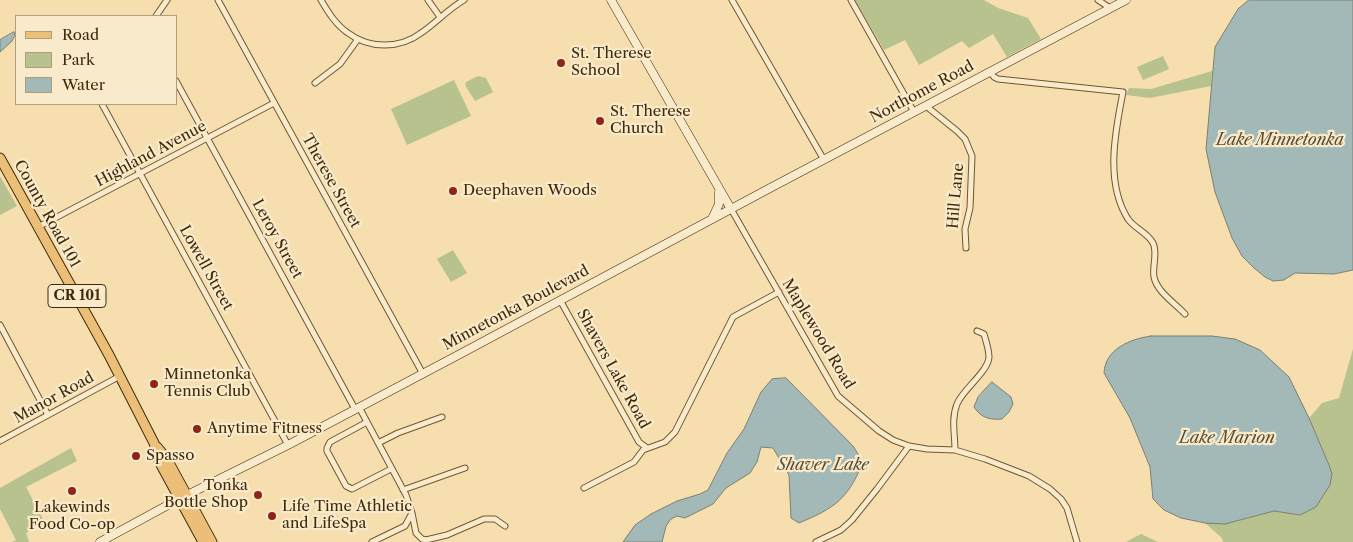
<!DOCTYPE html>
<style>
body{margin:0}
#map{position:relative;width:1353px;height:542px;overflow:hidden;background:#f6deaf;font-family:"Libre Caslon Text",serif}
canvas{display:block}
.legend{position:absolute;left:15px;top:15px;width:162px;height:90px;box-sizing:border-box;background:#f9eacb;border:1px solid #af9e7d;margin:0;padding:6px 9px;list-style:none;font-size:15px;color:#402b09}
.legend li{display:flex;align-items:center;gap:10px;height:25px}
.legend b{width:25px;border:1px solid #af9e7d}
</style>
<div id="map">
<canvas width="1353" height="542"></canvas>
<ul class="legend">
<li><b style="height:6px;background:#ebbf78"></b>Road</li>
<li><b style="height:14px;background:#b7c28f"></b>Park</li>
<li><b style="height:14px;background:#a3b9b7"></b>Water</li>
</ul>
</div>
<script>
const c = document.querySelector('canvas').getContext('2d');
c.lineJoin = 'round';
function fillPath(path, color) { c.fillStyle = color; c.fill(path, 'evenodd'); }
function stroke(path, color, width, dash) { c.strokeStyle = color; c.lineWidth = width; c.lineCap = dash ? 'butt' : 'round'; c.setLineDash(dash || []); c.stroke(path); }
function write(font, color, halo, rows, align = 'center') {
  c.font = font + ' "Libre Caslon Text",serif'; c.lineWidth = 4.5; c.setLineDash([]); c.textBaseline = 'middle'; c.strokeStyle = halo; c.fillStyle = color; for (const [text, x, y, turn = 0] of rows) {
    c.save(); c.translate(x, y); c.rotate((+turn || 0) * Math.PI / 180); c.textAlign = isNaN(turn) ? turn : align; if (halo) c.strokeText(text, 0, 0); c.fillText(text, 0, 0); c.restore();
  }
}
const green = new Path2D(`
 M855 0H984L998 8 1028 18 1041 39 1007 57 993 34 969 48 962 41 919 65 905 40 884 50Z
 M1163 56 1169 69 1143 80 1137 67Z
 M1212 71 1211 86 1150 98 1126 95 1129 88 1151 89Z
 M478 76 486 78 493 92 475 101 465 85 466 82Z
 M454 80 471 116 407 145 391 109Z
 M0 176 17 206 0 215Z
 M453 250 467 273 451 282 437 259Z
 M1353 349V542H1223L1222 538 1205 523 1234 522 1274 511 1300 515 1316 507 1332 474 1329 465 1309 418 1322 403 1339 398Z
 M71 448 77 461 26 487 45 523 26 533 29 542H12L16 540 0 509V488Z
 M1141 534 1158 542H1126Z`);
const water = new Path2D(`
 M1249 0H1353V270L1334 274 1295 273 1284 280 1273 281 1265 277 1254 268 1242 256 1232 238 1215 192 1206 149 1215 47 1238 9Z
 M14 32 15 35 12 41 0 52V40Z
 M1151 336H1212L1235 339 1260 350 1289 377 1309 418 1329 465 1332 474 1330 485 1316 507 1300 515 1274 511 1225 524 1205 523 1181 518 1164 510 1153 499 1150 467 1130 418 1104 373C1105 349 1130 339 1151 336Z
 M786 378 853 446 863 462C848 499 835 508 799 523L791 518 789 475 773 448 761 447 757 462 750 473 726 488 713 504 685 518 677 516 671 519 666 526 662 542H623L635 525 651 514 677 501 700 494 708 490 727 453 744 429 761 392 772 379Z
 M992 382 1011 397 1013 404 1009 412 1002 419C990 420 981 418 974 407L978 397Z`);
const street = new Path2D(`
 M218 0 423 374
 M321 0C328 12 336 25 348 33 369 49 400 49 421 33 436 23 448 9 464 0
 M428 0 440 17
 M732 0 824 160
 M851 0 914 112
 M1098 0 1110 8
 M156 16 167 0
 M990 72 994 77 998 79 1123 92C1115 132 1105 183 1128 219 1135 229 1147 232 1153 243 1158 253 1152 266 1154 277 1157 292 1175 303 1185 314
 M176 81 355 409
 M315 83 340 64 358 39
 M102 104 288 445
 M926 106 957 131 965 139 972 156 970 208 965 229 966 248
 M731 209 838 396 879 431 893 440 909 446 927 449 955 450 985 459 1029 476 1050 489 1061 499 1067 508 1077 542
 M38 227 274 103
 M560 300 639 442 647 448
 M0 325 48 415
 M359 407 406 495 412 513 416 533 422 539 426 540 447 535 484 519H495L505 526
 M367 422 330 442 327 448V451L346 486 352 489 391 469
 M0 441 120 376
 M378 443 398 433 442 417
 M955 450C955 435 951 419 957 404 963 389 988 372 989 357 989 350 986 341 984 334L977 331
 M584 488 634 462 643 450 665 442 675 432 733 317 779 292
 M403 490 465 468
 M372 542 405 526 411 515
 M816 542 841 530 852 520 877 489 909 446`);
const secondary = new Path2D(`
 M611 0 731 209
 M712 219 719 204V192
 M100 542 179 499 288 445 462 353 772 187 1126 0`);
const primary = new Path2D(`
 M0 158 109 355 154 443 159 461 203 542
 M157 447 167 459 212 542`);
const markers = [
 [561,63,5,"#8f2418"],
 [600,121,5,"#8f2418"],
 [453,191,5,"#8f2418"],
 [154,384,5,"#8f2418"],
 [197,429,5,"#8f2418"],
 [136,456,5,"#8f2418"],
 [72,491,5,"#8f2418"],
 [258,495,5,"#8f2418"],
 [272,516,5,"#8f2418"]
];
const shields = [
 [77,296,58]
];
const shieldNames = [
 ["CR 101",77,296]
];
const poiNames = [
 ["St. Therese",571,54],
 ["School",571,71],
 ["St. Therese",610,112],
 ["Church",610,129],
 ["Deephaven Woods",463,191],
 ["Minnetonka",164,375],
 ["Tennis Club",164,392],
 ["Anytime Fitness",207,429],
 ["Spasso",146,456],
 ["Tonka",248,486,"right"],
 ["Bottle Shop",248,503,"right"],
 ["Life Time Athletic",282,507],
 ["and LifeSpa",282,524],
 ["Lakewinds",72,508,"center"],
 ["Food Co-op",72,525,"center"]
];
const streetNames = [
 ["Northome Road",922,92,-28],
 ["Highland Avenue",151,154,-28],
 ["Therese Street",331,181,61],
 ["Hill Lane",956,196,-85],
 ["County Road 101",47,214,61],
 ["Leroy Street",277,239,61],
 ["Lowell Street",206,268,61],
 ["Minnetonka Boulevard",516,308,-28],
 ["Maplewood Road",818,334,59],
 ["Shavers Lake Road",613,369,61],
 ["Manor Road",54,398,-29]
];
const waterNames = [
 ["Lake Minnetonka",1280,140],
 ["Lake Marion",1227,438],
 ["Shaver Lake",823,465]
];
fillPath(green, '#b7c28f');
fillPath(water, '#a3b9b7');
stroke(water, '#7b8071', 1);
stroke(street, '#6e5832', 7);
stroke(secondary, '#402b09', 9);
stroke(primary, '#402b09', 11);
stroke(street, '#f9eacb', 5);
stroke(secondary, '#f9eacb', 8);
stroke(primary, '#ebbf78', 9);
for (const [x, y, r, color] of markers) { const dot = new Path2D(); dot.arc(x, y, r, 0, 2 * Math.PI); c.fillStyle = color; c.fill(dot); stroke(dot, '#f9eacb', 2); }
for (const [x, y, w] of shields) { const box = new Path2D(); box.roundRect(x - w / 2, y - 11.5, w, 23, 4); c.fillStyle = '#f9eacb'; c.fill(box); stroke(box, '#402b09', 1); }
write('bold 14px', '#402b09', null, shieldNames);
write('15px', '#402b09', '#f9eacb', poiNames, 'left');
write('15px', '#402b09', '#f9eacb', streetNames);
write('italic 16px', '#594e34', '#f9eacb', waterNames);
</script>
